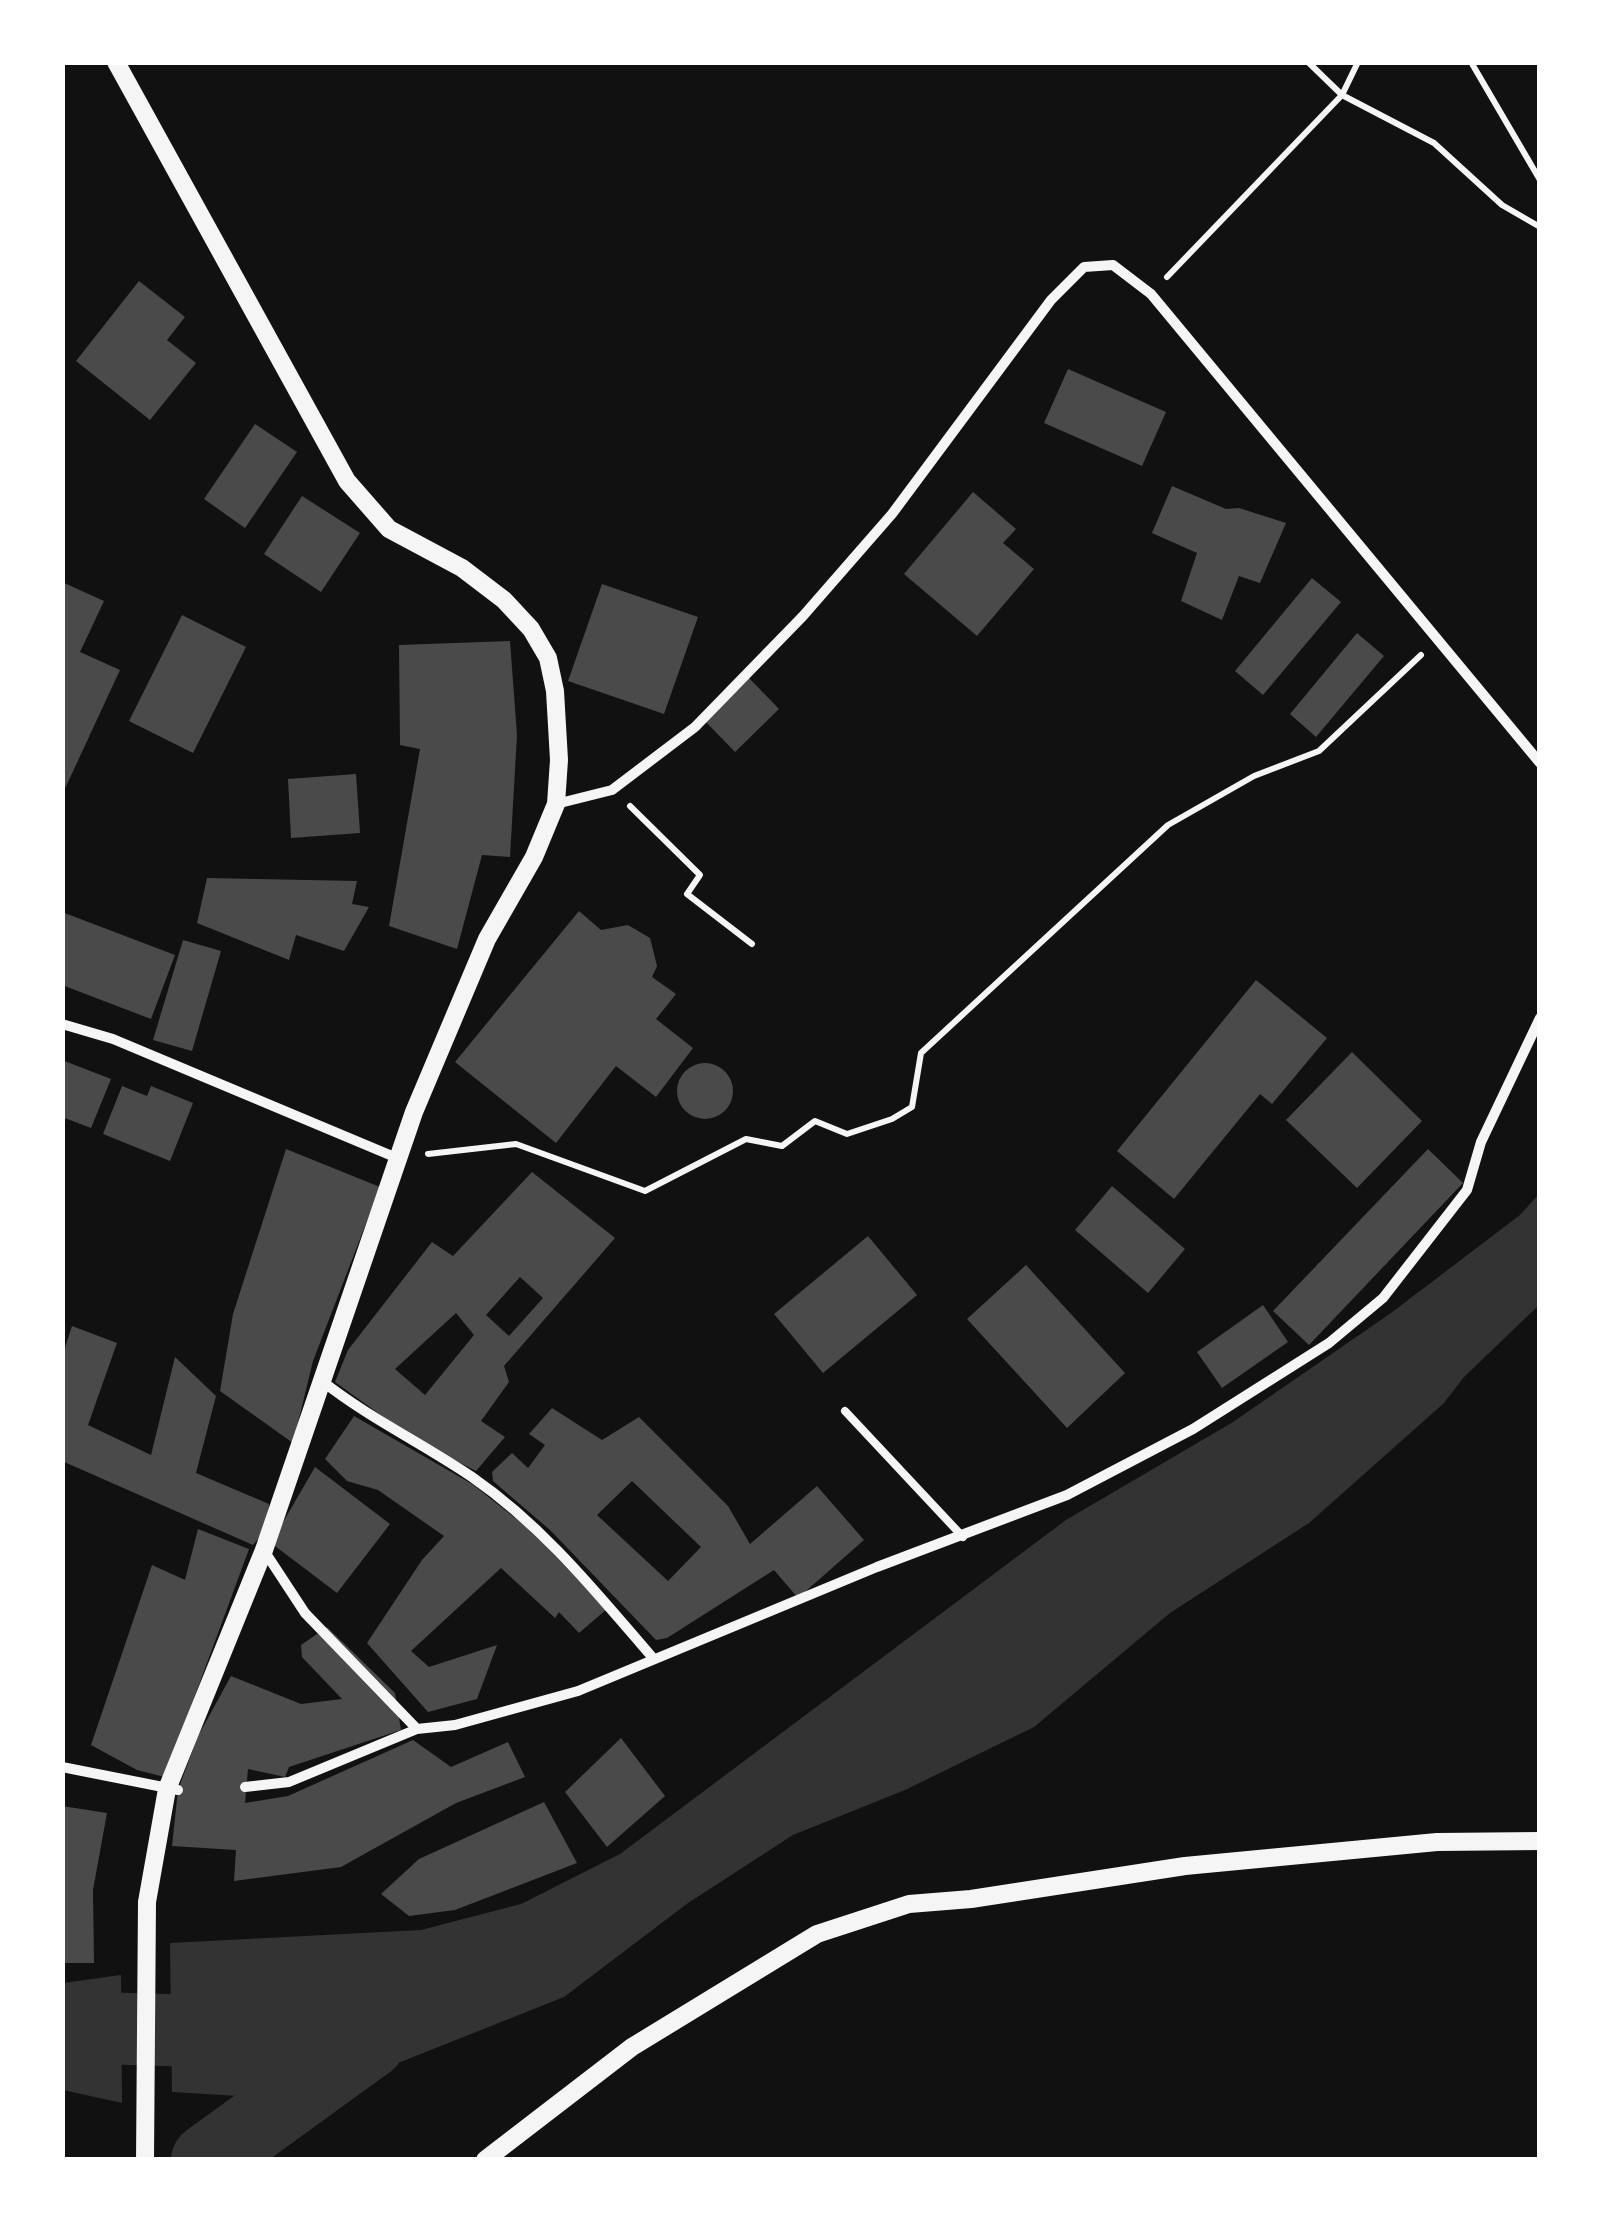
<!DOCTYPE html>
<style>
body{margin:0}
#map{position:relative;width:1602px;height:2222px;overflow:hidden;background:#111;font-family:"Crimson Pro",serif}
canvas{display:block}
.frame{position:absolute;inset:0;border:65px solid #fff;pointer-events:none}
</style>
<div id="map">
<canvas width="1602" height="2222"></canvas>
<div class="frame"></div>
</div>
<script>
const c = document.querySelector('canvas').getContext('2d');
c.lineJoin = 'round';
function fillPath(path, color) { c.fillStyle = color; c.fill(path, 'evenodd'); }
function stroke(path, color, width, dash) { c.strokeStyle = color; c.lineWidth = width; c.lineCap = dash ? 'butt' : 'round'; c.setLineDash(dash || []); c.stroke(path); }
const water = new Path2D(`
 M1539 1194V1305L1463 1378 1444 1403 1309 1523 1170 1613 1034 1727 905 1790 793 1835 688 1903 564 1997 305 2100 172 2092 170 1943 421 1930 521 1904 620 1854 1066 1520 1233 1422 1391 1313 1520 1215Z
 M121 1975 122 2103 63 2090V1983Z`);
const river = new Path2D(`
 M62 2027 269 2033
 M207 2160 370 2042`);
const building = new Path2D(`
 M139 281 185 317 167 340 196 363 150 420 76 361Z
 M1068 369 1166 412 1142 466 1044 423Z
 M255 424 297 452 245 528 204 499Z
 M1172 486 1226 509 1239 508 1286 523 1260 583 1239 576 1222 620 1181 601 1197 553 1152 533Z
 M973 492 1016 529 1003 543 1034 569 977 636 904 574Z
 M302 496 360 533 321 592 264 554Z
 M1312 578 1341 602 1263 695 1235 671Z
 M62 582 104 601 80 652 120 670 62 795Z
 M602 584 698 617 664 714 568 681Z
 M182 615 246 647 193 753 129 721Z
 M1357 633 1384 656 1316 737 1290 714Z
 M510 641 517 735 510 857 482 855 457 949 389 926 420 749 400 745 399 645Z
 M749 678 779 709 735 752 705 721Z
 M356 774 360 833 291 838 288 779Z
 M207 878 357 881 352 904 369 907 344 951 296 935 289 960 197 923Z
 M579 911 601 930 628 925 650 938 657 966 652 977 676 994 656 1019 693 1048 656 1097 616 1066 556 1143 455 1062Z
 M62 912 175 955 151 1019 62 985Z
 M183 940 221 951 192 1051 153 1040Z
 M1256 980 1327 1038 1272 1104 1260 1094 1174 1199 1117 1151Z
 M1352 1052 1422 1121 1357 1188 1286 1120Z
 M62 1060 111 1079 91 1128 62 1117Z
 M677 1091a28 28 0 1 1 56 0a28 28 0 1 1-56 0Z
 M122 1086 147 1096 151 1086 193 1103 170 1161 103 1134Z
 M286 1149 380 1187 313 1361 293 1443 220 1391 233 1314Z
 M1428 1149 1463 1183 1309 1345 1273 1311Z
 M532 1172 615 1238 504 1366 509 1382 481 1421 505 1437 476 1471 414 1439 335 1382 348 1350 432 1242 453 1256ZM520 1277 543 1298 509 1336 486 1315ZM456 1313 474 1335 425 1395 395 1369Z
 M1112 1186 1185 1249 1148 1293 1075 1230Z
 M868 1236 917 1295 823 1373 774 1314Z
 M1026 1265 1125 1373 1067 1428 967 1319Z
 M1263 1305 1288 1342 1222 1388 1197 1352Z
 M72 1326 117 1343 88 1425 151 1455 175 1357 216 1396 196 1473 269 1504 267 1528 253 1545 62 1461V1357Z
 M552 1408 602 1440 639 1417 728 1506 750 1544 817 1486 864 1540 798 1598 774 1570 667 1638 656 1640 550 1530 493 1481 492 1472 512 1453 528 1468 545 1445 529 1434ZM632 1481 701 1547 668 1581 597 1515Z
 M354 1416 472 1484 552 1547 607 1609 579 1633 559 1612 555 1618 501 1568 411 1651 429 1667 497 1645 477 1699 428 1712 367 1643 422 1560 444 1536 378 1490 347 1481 325 1459Z
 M315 1467 390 1524 337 1593 271 1543Z
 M198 1529 249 1549 165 1777 137 1770 91 1745 152 1565 185 1580Z
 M327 1627 395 1693 401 1730 289 1767 285 1777 248 1769 245 1803 288 1796 413 1740 451 1767 508 1742 525 1777 456 1803 341 1867 234 1881 236 1850 172 1846 178 1790 198 1736 231 1676 301 1704 342 1699 302 1657 301 1645Z
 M621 1738 665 1796 607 1847 565 1792Z
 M544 1802 577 1863 455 1910 409 1916 381 1894 419 1859Z
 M62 1806 107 1813 93 1890 94 1963H62Z`);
const path = new Path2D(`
 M1308 62 1342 95 1434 143 1502 205 1540 227
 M1471 62 1540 180
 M1167 277 1342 95 1358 62
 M630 806 700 875 687 894 752 944
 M428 1154 516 1144 645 1191 746 1139 782 1146 815 1121 847 1134 892 1119 912 1107 921 1053 1168 825 1254 776 1319 751 1421 655`);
const service = new Path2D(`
 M845 1411 963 1537`);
const minor = new Path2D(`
 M556 804 612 790 695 727 803 616 892 514 1051 300 1084 267 1113 265 1151 294 1540 763
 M62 1024 113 1039 397 1158
 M322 1381C369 1418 422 1443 472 1477 544 1527 596 1592 652 1657
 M265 1552 305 1613 417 1729
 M62 1767 178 1790
 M245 1787 289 1782 417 1729 455 1725 578 1691 877 1567 1067 1495 1193 1429 1329 1343 1383 1298 1467 1190 1481 1142 1540 1018`);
const tertiary = new Path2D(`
 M116 62 347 481 389 529 462 568 504 600 531 629 548 658 555 691 559 760 556 804 534 857 487 939 414 1112 264 1550 167 1789 147 1902 145 2160
 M485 2160 632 2047 817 1934 909 1904 971 1899 1185 1866 1437 1842 1540 1841`);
fillPath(water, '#333');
stroke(river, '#333', 72);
fillPath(building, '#4a4a4a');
stroke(path, '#f5f5f5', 6);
stroke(service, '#f5f5f5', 8);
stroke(minor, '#f5f5f5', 10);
stroke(tertiary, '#f5f5f5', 18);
</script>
